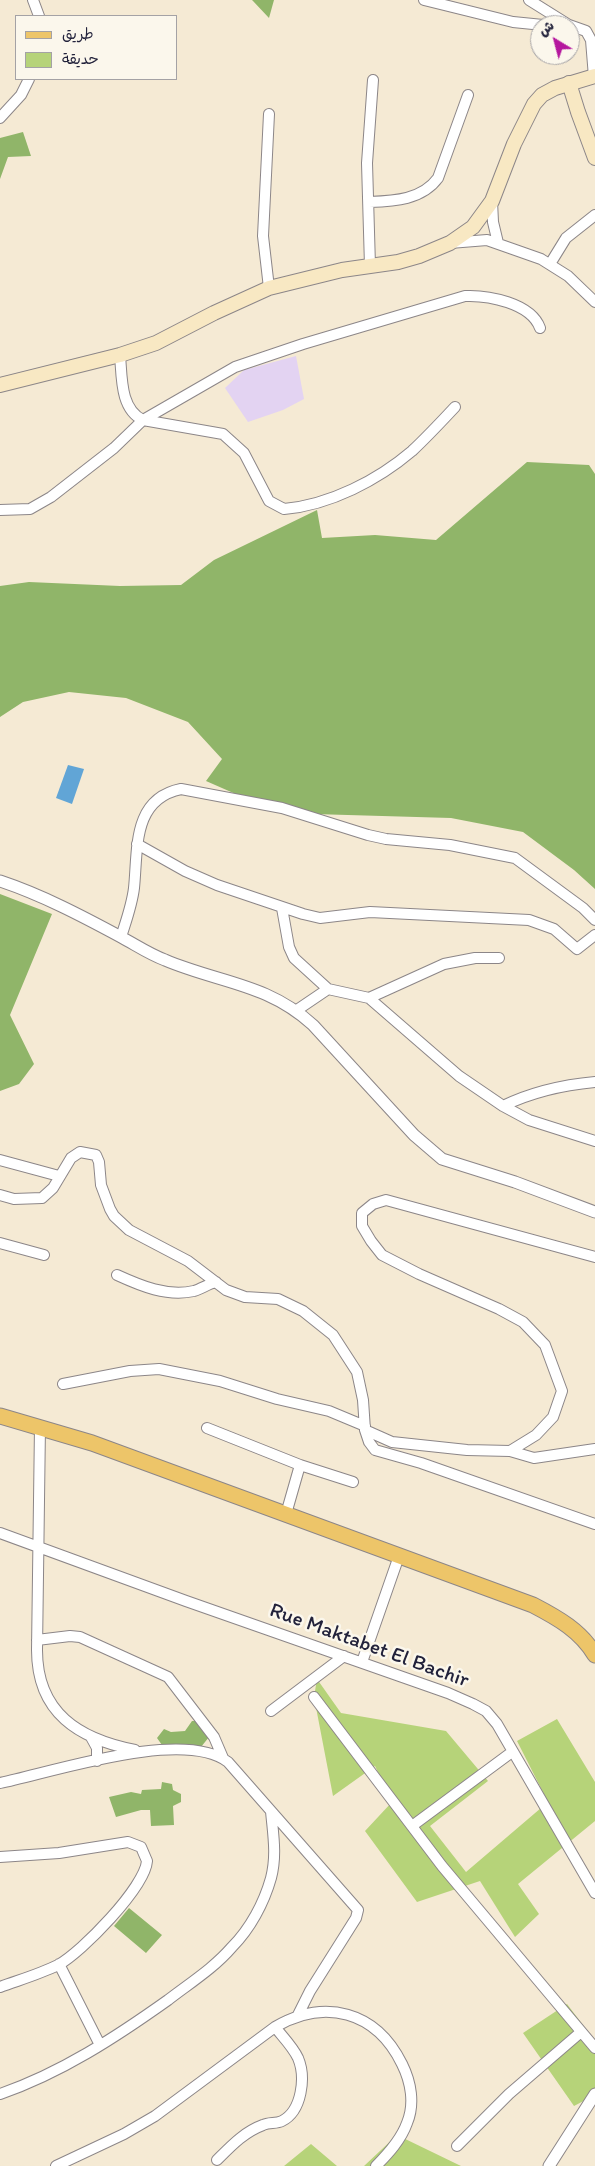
<!DOCTYPE html>
<meta charset="utf-8">
<style>
body{margin:0}
#map{position:relative;width:595px;height:2166px;overflow:hidden;background:#f5ead4;font-family:Itim,"Playpen Sans Arabic",sans-serif}
canvas{display:block}
.legend{position:absolute;left:15px;top:15px;width:162px;height:65px;box-sizing:border-box;background:#fbf7ec;border:1px solid #a4a2a5;margin:0;padding:6px 9px;list-style:none;font-size:15px;color:#22223b}
.legend li{display:flex;align-items:center;gap:10px;height:25px}
.legend b{width:25px;border:1px solid #a4a2a5}
.north{position:absolute;left:530px;top:15px;width:50px;height:50px;box-sizing:border-box;background:#fbf7ec;border:1px solid #a4a2a5;border-radius:50%;rotate:323deg;font-size:14px;font-weight:700;line-height:20px;text-align:center;color:#22223b}
.north::after{content:'';display:block;margin:auto;width:18px;height:22px;background:#b5179e;clip-path:polygon(50% 0,100% 100%,50% 72%,0 100%)}
</style>
<div id="map">
<canvas width="595" height="2166"></canvas>
<ul class="legend">
<li><b style="height:6px;background:#edc569"></b>طريق</li>
<li><b style="height:14px;background:#b6d379"></b>حديقة</li>
</ul>
<div class="north">ش</div>
</div>
<script>
const c = document.querySelector('canvas').getContext('2d');
c.lineJoin = 'round';
function fillPath(path, color) { c.fillStyle = color; c.fill(path, 'evenodd'); }
function stroke(path, color, width, dash) { c.strokeStyle = color; c.lineWidth = width; c.lineCap = dash ? 'butt' : 'round'; c.setLineDash(dash || []); c.stroke(path); }
function write(font, color, halo, rows, align = 'center') {
  c.font = font + ' Itim,sans-serif'; c.lineWidth = 5; c.setLineDash([]); c.textBaseline = 'middle'; c.strokeStyle = halo; c.fillStyle = color; for (const [text, x, y, turn = 0] of rows) {
    c.save(); c.translate(x, y); c.rotate((+turn || 0) * Math.PI / 180); c.textAlign = isNaN(turn) ? turn : align; if (halo) c.strokeText(text, 0, 0); c.fillText(text, 0, 0); c.restore();
  }
}
const built = new Path2D(`
 M296 356 304 399 283 410 248 422 225 388 244 370Z`);
const green = new Path2D(`
 M317 1679 341 1713 446 1731 488 1781 430 1826 466 1872 548 1802 517 1741 557 1719 595 1782V1821L518 1884 539 1914 515 1937 480 1881 417 1902 365 1831 392 1802 375 1766 333 1796 314 1697Z
 M567 2004 595 2041V2095L574 2106 523 2033Z
 M397 2135 461 2166H364Z
 M311 2144 337 2166H284Z`);
const forest = new Path2D(`
 M252 0H274L269 18 253 1Z
 M23 132 31 156 8 157 0 179V138Z
 M527 462 589 465 595 474V889L574 870 523 832 451 818 279 813 206 781 222 759 188 722 126 698 69 692 23 702 0 717V586L29 582 120 586 181 585 214 560 317 510 322 538 375 535 436 540Z
 M0 894 52 914 10 1015 34 1064 19 1084 0 1091Z
 M192 1721H197L209 1737 201 1747 162 1745 157 1738 164 1729 171 1732 185 1731Z
 M162 1782 172 1784 173 1790 181 1794V1802L173 1806 174 1825 151 1826 150 1810H141L116 1817 109 1797 131 1792 141 1794 142 1790 161 1789Z
 M129 1908 162 1935 146 1953 114 1926Z`);
const water = new Path2D(`
 M68 765 84 769 72 804 56 798Z`);
const minor = new Path2D(`
 M33 0 39 16
 M424 0 513 22 543 25
 M529 0 569 25 586 31 591 40 594 77
 M269 114 263 236 269 288
 M0 118 21 95 29 79
 M492 201 493 222 498 243
 M369 202C394 201 422 200 438 178L468 95
 M450 243 487 240 541 259 568 276 595 302
 M550 264 566 238 595 215
 M370 266 367 163 373 80
 M120 355C122 377 120 409 143 420L223 434 244 453 269 501 284 509C330 505 378 480 412 451 427 437 441 422 455 407
 M0 510 30 509 51 497 114 448 143 420 235 367 303 344 465 296C488 295 531 303 540 328
 M137 844 185 871 217 885 303 914 320 918 370 912 529 920 554 929 577 949 595 935
 M282 908 289 947 294 958 328 989
 M121 937C126 921 132 905 134 888 138 849 132 799 181 789L282 808 368 835 386 839 450 845 515 858 583 908 595 920
 M369 998 444 964 475 958H499
 M297 1010 328 989 369 998 459 1076 503 1106 529 1120 595 1141
 M503 1106C532 1092 562 1085 595 1082
 M0 1160 59 1176
 M0 1195 14 1199 42 1198 53 1188 71 1158 80 1152 96 1155 99 1162 101 1185 110 1209 114 1216 129 1230 188 1261 226 1290 245 1297 278 1299 303 1311 333 1335 357 1372 363 1400 365 1430 369 1442 375 1450 421 1463 595 1524
 M0 1243 44 1255
 M117 1275C141 1286 167 1297 194 1291 201 1289 208 1284 216 1282
 M63 1384 130 1371 159 1369 220 1381 277 1399 329 1411 365 1426
 M40 1426 37 1650C37 1713 79 1739 135 1750
 M207 1428 300 1465
 M365 1430 392 1442 467 1450 510 1451 534 1458 595 1449
 M510 1451 536 1435 553 1417 562 1391 545 1345 523 1322 499 1309 419 1274 382 1255 371 1241 362 1226V1213L373 1204 386 1200 595 1257
 M286 1514 300 1465 353 1482
 M0 1533 186 1601 448 1693 473 1704 486 1711 497 1724 595 1893
 M37 1640 70 1636 80 1637 168 1677 214 1737 223 1758
 M362 1662 399 1556
 M314 1697 442 1866 595 2048
 M271 1711 344 1656
 M91 1737 97 1748V1761
 M0 1783C53 1772 183 1728 228 1762L358 1910 356 1918 310 1991 298 2015
 M412 1826 512 1752
 M0 1857 59 1853 128 1842 141 1847 147 1861C145 1887 82 1952 58 1965 40 1974 19 1980 0 1987
 M59 1964 100 2045
 M0 2094C61 2073 116 2037 168 2000 190 1983 214 1968 232 1947 250 1929 264 1903 271 1878 277 1855 273 1834 271 1811
 M457 2146 509 2094 581 2032
 M217 2160C231 2146 244 2132 263 2125 269 2122 276 2124 282 2121 302 2111 306 2077 298 2058 293 2047 282 2036 275 2027
 M56 2166 124 2134 155 2116 275 2027C325 1998 376 2011 402 2064 411 2082 415 2104 407 2123 401 2140 388 2154 376 2166`);
const tertiary = new Path2D(`
 M0 881C42 895 82 916 121 937 136 945 149 954 165 960 219 983 267 983 313 1025L414 1135 442 1159 515 1182 595 1212
 M549 2166 595 2094`);
const secondary = new Path2D(`
 M569 83 578 112 595 158
 M0 385 120 355 156 343 214 313 269 288 342 270 398 262 419 256 450 243 473 227 492 201 514 144 534 104 542 95 555 88 595 76`);
const primary = new Path2D(`
 M0 1416 92 1443 533 1605C558 1618 581 1631 595 1655`);
const streetNames = [
 ["Rue Maktabet El Bachir",369,1646,20]
];
fillPath(built, '#e3d3f2');
fillPath(green, '#b6d379');
fillPath(forest, '#90b569');
fillPath(water, '#61a5d6');
stroke(minor, '#8c8688', 12);
stroke(tertiary, '#8c8688', 13);
stroke(secondary, '#8c8688', 16);
stroke(primary, '#8c8688', 17);
stroke(minor, '#fff', 10);
stroke(tertiary, '#fff', 11);
stroke(secondary, '#f8e8c3', 14);
stroke(primary, '#edc569', 15);
write('21px', '#22223b', '#fbf7ec', streetNames);
</script>
